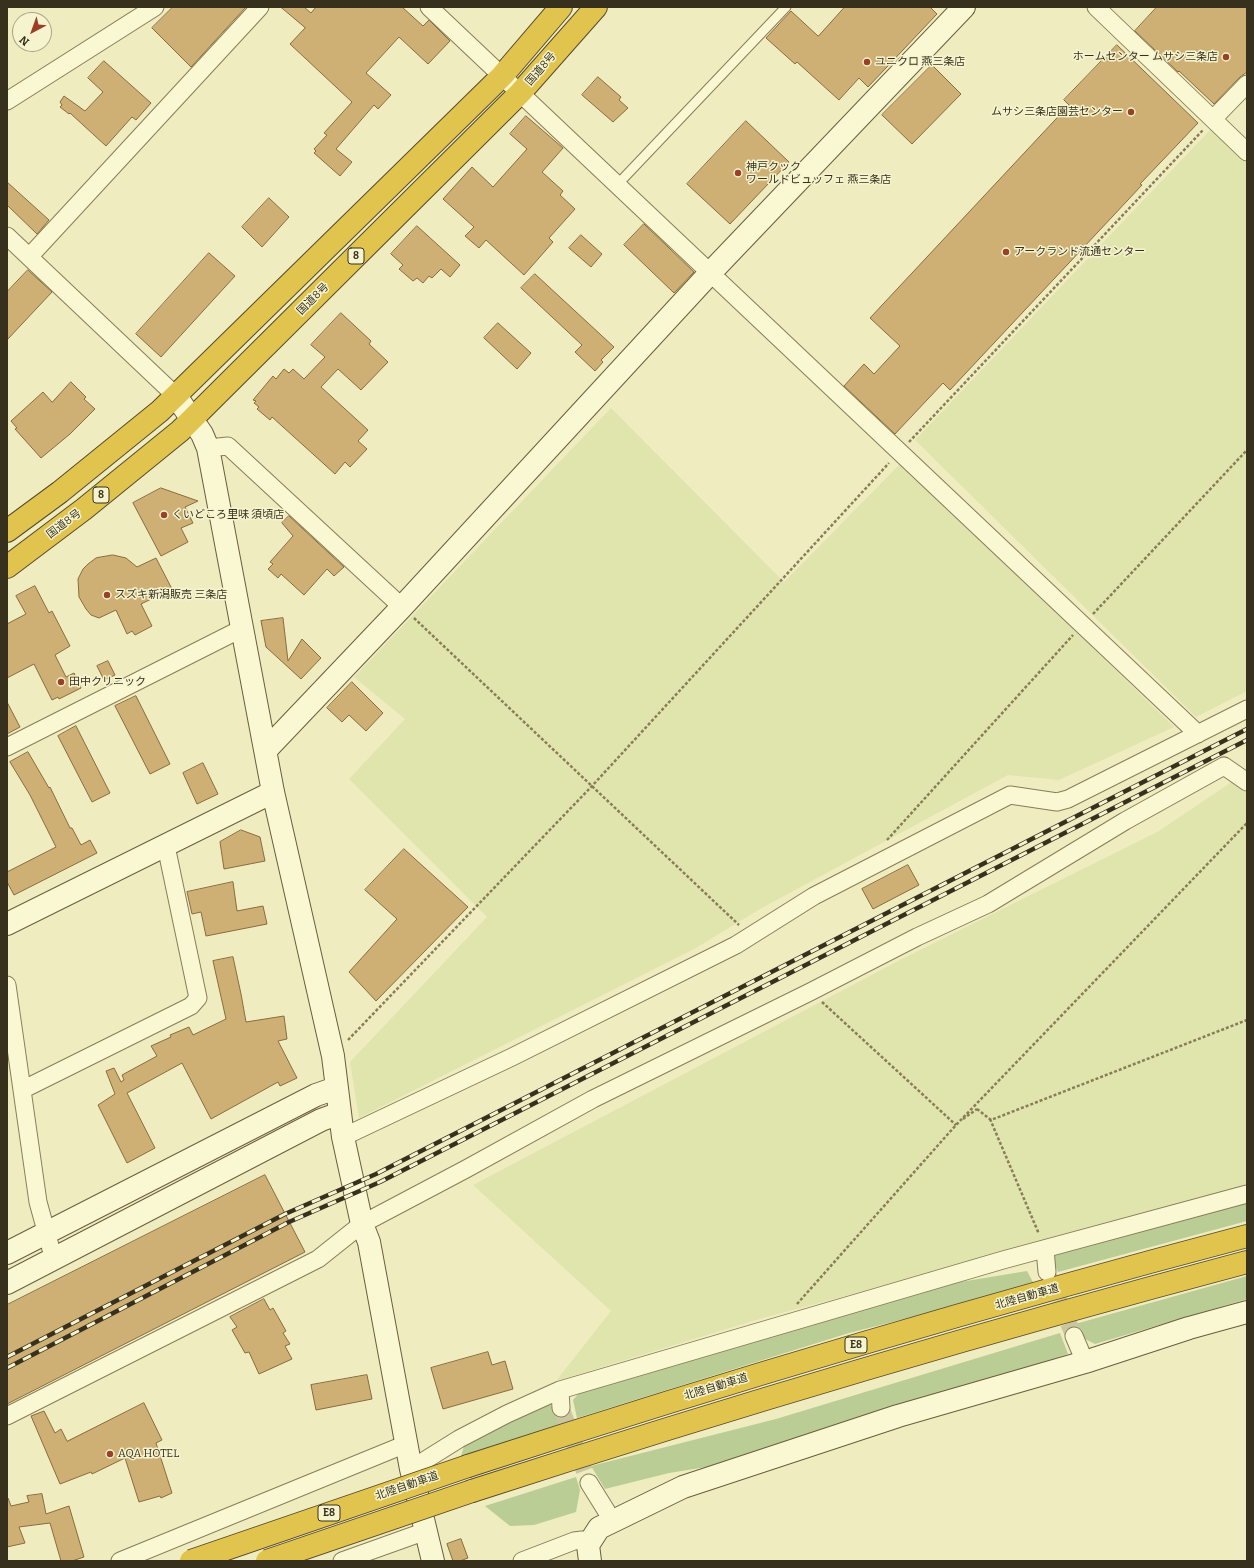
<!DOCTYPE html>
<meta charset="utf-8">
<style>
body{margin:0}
#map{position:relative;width:1254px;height:1568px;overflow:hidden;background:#efecc0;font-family:Bitter,serif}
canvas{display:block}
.frame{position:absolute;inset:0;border:8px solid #37301c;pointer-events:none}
.north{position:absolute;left:12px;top:12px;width:40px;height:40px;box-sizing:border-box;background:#f6f4cf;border:1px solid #aaa687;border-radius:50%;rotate:221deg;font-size:11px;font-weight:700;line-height:16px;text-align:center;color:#37301c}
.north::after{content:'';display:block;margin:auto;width:14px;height:18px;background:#994026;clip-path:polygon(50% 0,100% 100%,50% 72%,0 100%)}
</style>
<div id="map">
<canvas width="1254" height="1568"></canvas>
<div class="frame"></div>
<div class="north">N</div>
</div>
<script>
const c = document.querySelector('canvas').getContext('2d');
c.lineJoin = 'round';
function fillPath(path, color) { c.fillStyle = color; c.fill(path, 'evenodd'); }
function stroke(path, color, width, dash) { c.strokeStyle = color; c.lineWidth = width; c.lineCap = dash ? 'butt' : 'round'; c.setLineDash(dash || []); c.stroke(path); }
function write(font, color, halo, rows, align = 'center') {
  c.font = font + ' Bitter,"Noto Sans JP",serif'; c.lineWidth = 3; c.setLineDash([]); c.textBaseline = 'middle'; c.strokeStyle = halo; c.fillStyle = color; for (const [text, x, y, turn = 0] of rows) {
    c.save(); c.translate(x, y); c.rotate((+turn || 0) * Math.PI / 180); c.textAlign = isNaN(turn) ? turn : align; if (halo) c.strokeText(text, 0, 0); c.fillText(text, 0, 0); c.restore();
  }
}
const farmland = new Path2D(`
 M1212 128 1247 161V691L1196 717 915 440Z
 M611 408 784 582 902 462 1174 727 1059 780 1008 775 760 909 696 948 359 1118 350 1062 487 917 349 779 405 719 354 677Z
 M1236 779 1247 786V1189L763 1318 556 1381 611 1311 473 1185 900 960 1159 831Z`);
const green = new Path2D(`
 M1247 1197V1221L1058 1272 1052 1259 1056 1248Z
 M1027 1271 1035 1286 849 1333 577 1418 573 1400 579 1393 942 1285Z
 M1247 1276V1299L1095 1344C1085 1339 1078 1336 1075 1324Z
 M1060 1333 1068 1354 984 1383 744 1461 669 1473 605 1489 591 1466 776 1419Z
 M546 1402 556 1409 559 1429 461 1456 466 1440Z
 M576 1477 580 1490 576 1512 534 1525 510 1526 485 1506Z`);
const building = new Path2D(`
 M173 7H246L191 67 152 28Z
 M281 7H304L311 13 316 7H402L423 26 429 20 450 41 428 64 399 37 366 73 391 95 378 109 374 105 336 149 352 162 340 176 314 153 316 151 314 149 327 135 324 133 352 102 290 44 305 28Z
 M845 7H930L937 14 868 87 859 78 839 100 797 62 795 64 766 38 791 11 818 36Z
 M1157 7H1247V72L1240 77 1214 104 1179 71 1178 72 1135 31Z
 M1117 45 1198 123 1140 184 1142 185 950 390 943 383 895 434 844 386 864 364 874 374 900 346 870 318 1069 105 1064 100Z
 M104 61 151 103 136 120 132 117 106 146 70 113 69 114 60 107 62 105 60 102 64 96 85 111 103 92 88 78Z
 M932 65 961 94 912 144 882 115Z
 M598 77 621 97 619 100 628 108 613 122 582 95Z
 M526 116 563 148 542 172 563 191 560 195 575 209 549 238 553 242 524 275 486 240 479 248 465 236 474 227 443 199 472 167 493 187 527 149 510 134Z
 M746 121 789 162 730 224 687 184Z
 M7 182 49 220 37 234 7 205Z
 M269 198 289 217 262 247 242 227Z
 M644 224 694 272 674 293 624 245Z
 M417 226 460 265 450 277 441 269 432 278 429 276 423 283 417 278 413 281 399 269 403 265 391 254Z
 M581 235 602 254 591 267 569 248Z
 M209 253 235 276 161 357 136 334Z
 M28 270 52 292 7 340V292Z
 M535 274 614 347 601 360 603 362 595 371 575 352 582 345 521 288Z
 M341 313 371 341 369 344 388 362 361 390 338 369 321 387 368 430 358 441 367 449 350 467 345 462 335 474 272 417 270 420 257 409 259 407 254 403 256 401 253 400 273 376 276 379 284 369 289 373 293 369 304 379 325 357 311 345Z
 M498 323 531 353 517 369 484 338Z
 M71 382 86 397 84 399 95 409 70 434 41 458 15 429 17 428 11 421 43 392 52 402Z
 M161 488 198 501 185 507 193 523 181 528 188 542 161 556 133 503Z
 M289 516 344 567 334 576 327 569 304 595 281 574 278 578 268 569 273 564 270 562 293 536 282 523Z
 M113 555 126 558 137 567 156 558 172 589 141 604 152 626 135 635 132 631 127 634 116 610 99 618 91 615 86 609 79 597 78 579 83 569 88 564 96 558Z
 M35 586 49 613 52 611 70 646 55 655 66 677 74 673 81 688 59 699 58 697 52 700 34 664 7 678V624L26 614 16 596Z
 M283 618 288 661 302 639 321 658 301 679 266 647 261 621Z
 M108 661 115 675 104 680 97 666Z
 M352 682 383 713 366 731 349 715 342 722 327 708Z
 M136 696 170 764 150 774 115 706Z
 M7 702 20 727 7 734Z
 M76 726 110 793 92 802 58 736Z
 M28 752 49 788 50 787 70 828H72L81 845 90 840 97 853 14 895 7 882V872L56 847 30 795 10 762Z
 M203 763 218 794 197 804 183 773Z
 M241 830 260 837 265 861 224 869 220 842Z
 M404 849 468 907 376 1001 349 972 397 919 365 890Z
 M908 865 919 885 873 909 862 889Z
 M233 882 237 911 263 906 267 924 206 936 201 912 192 914 187 892Z
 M233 957 241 994 246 1022 284 1016 287 1039 278 1041 297 1078 280 1086 278 1082 211 1119 182 1063 127 1093 155 1148 127 1163 98 1105 115 1094 106 1071 114 1068 121 1082 124 1080 122 1075 157 1056 151 1046 171 1037 170 1035 189 1027 193 1035 226 1019 213 961Z
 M265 1175 305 1252 7 1404V1305Z
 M264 1299 270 1310 273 1308 286 1331 283 1333 290 1344 285 1346 292 1359 259 1374 249 1352 245 1353 232 1330 237 1327 230 1317Z
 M488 1352 492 1365 505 1361 513 1389 443 1409 431 1368Z
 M367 1375 372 1399 316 1410 311 1385Z
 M144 1403 162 1440 156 1443 172 1493 161 1498 160 1496 139 1502 125 1458 92 1474 91 1472 60 1484 31 1416 44 1411 55 1433 61 1429 67 1441Z
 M42 1494 46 1514 69 1506 84 1557 72 1561H61L50 1523 19 1527 25 1543 7 1547V1498H8L11 1506 29 1502 27 1496Z
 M461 1539 468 1558 460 1561H453L447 1544Z`);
const streetTunnel = new Path2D(`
 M1049 1277 1074 1336
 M561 1408 589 1483`);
const path = new Path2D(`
 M909 442 1203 130
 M1093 614 1247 450
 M414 618 739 925
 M887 840 1073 635
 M822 1002 956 1125
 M348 1040 592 786 889 463
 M977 1109 991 1120 1247 1020
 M963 1119 977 1109
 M990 1119 1039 1234
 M797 1304 956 1125 1247 823`);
const lane = new Path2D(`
 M617 185 786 7`);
const street = new Path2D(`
 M429 7 1198 734
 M1096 7 1247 152
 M7 101 155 7
 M1213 119 1247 84
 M7 236 176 396
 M29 257 260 7
 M208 448 228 446 402 607
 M7 747 241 629
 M7 985 38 1202 54 1260
 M22 1090 191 1006 198 998 166 846
 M343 1137 512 1057 736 945 814 896 1010 795 1057 802 1068 799 1247 709
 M1045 1249 1047 1272
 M1074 1336 1085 1362
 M560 1390 561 1408
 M7 1416 318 1259 362 1224 466 1169 593 1099 810 992 917 937 988 904 1125 821 1224 766 1247 782
 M411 1469 459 1439 507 1414 560 1390 1003 1260 1247 1194
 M589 1483 612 1520
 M120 1561 406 1444
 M342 1561 426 1531
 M522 1561 574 1541 582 1540 590 1541`);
const secondary = new Path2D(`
 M176 396 202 434 208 448 273 792 333 1056 343 1137 362 1224 369 1242 411 1469 433 1561
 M266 750 402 607 711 272 964 7
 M7 924 273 792
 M7 1253 316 1095 336 1088
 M7 1283 321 1120 340 1113
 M590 1561 588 1545 599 1528 683 1487 898 1416 1085 1362 1189 1328 1247 1312`);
const highway = new Path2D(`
 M7 531 60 492 160 411 502 76 561 7
 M7 567 84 509 180 431 520 93 596 7
 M468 1466C726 1382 985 1305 1247 1236
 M472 1491C728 1408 987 1331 1247 1262`);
const rail = new Path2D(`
 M7 1357 285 1214 376 1174 1247 729
 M7 1368 289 1222 380 1182 1247 740`);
const highwayBridge = new Path2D(`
 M191 1561 468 1466
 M267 1561 472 1491`);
const markers = [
 [1226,57,4,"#994026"],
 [867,62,4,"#994026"],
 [1131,112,4,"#994026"],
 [738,173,4,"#994026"],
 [1006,252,4,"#994026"],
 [164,515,4,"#994026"],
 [107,595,4,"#994026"],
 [61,682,4,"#994026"],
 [110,1454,4,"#994026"]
];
const shields = [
 [356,256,16],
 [101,495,16],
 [856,1345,22],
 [329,1513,22]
];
const shieldNames = [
 ["8",356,256],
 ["8",101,495],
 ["E8",856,1345],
 ["E8",329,1513]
];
const poiNames = [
 ["ホームセンター ムサシ三条店",1218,57,"right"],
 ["ユニクロ 燕三条店",875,62],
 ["ムサシ三条店園芸センター",1123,112,"right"],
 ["神戸クック",746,167],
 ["ワールドビュッフェ 燕三条店",746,180],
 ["アークランド流通センター",1014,252],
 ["くいどころ里味 須頃店",172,515],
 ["スズキ新潟販売 三条店",115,595],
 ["田中クリニック",69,682],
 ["AQA HOTEL",118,1454]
];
const streetNames = [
 ["国道8号",541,69,-49],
 ["国道8号",313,299,-45],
 ["国道8号",64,524,-37],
 ["北陸自動車道",1027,1297,-16],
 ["北陸自動車道",716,1387,-17],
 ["北陸自動車道",407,1486,-19]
];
fillPath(farmland, '#e0e5ad');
fillPath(green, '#b9cd94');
fillPath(building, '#ceaf74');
stroke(building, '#886c3d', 1);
stroke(streetTunnel, '#cac69f', 17, [17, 8]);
stroke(lane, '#887d57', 11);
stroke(street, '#887d57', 19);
stroke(secondary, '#6a5e3b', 24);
stroke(highway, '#56492c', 24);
stroke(path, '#887d57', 2.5, [3, 2]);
stroke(lane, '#faf7d3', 9);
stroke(street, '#faf7d3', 17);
stroke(secondary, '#faf7d3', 22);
stroke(highway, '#e1c44d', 22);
stroke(rail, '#37301c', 4.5);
stroke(rail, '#f6f4cf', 3, [9]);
stroke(highwayBridge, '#56492c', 24, []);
stroke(highwayBridge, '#e1c44d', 22);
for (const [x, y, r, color] of markers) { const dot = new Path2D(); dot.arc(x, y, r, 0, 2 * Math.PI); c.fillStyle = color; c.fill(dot); stroke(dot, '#f6f4cf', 1.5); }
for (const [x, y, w] of shields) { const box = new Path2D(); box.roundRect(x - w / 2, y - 8, w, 16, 3); c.fillStyle = '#f6f4cf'; c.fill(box); stroke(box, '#37301c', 1); }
write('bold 10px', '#37301c', null, shieldNames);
write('11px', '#37301c', '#f6f4cf', poiNames, 'left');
write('11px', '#37301c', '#f6f4cf', streetNames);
</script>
